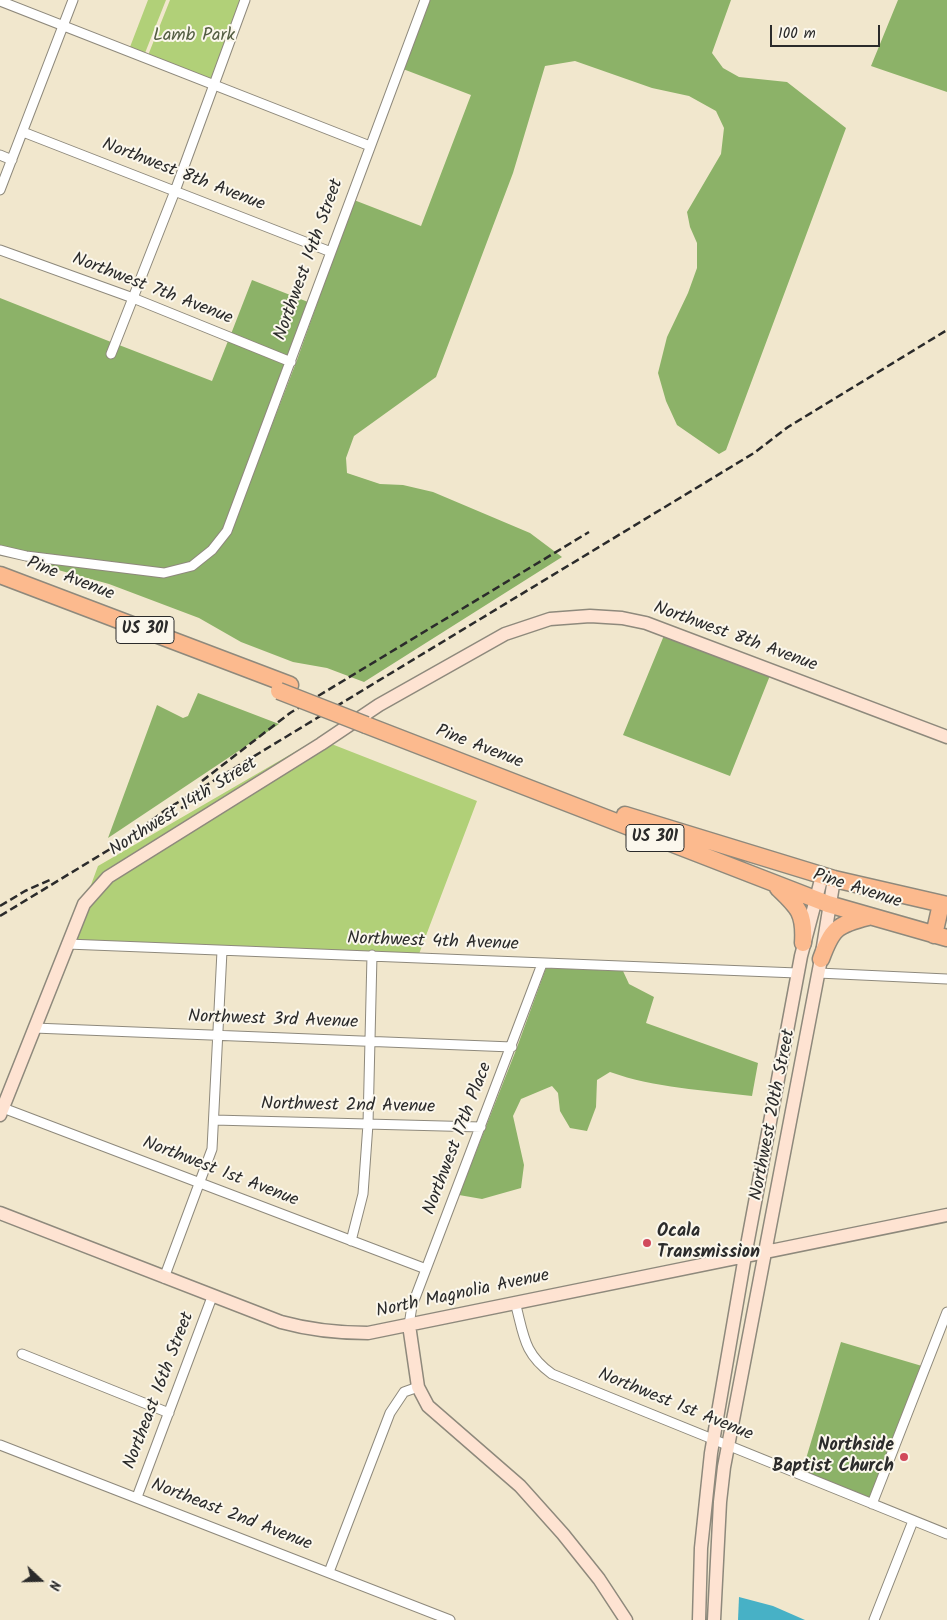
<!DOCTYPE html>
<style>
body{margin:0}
#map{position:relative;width:947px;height:1620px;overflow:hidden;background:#f1e7cd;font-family:Kalam,sans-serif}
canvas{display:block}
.north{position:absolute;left:15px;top:1555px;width:50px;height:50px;-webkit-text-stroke:4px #fbf7ec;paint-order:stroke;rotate:111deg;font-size:14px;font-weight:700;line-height:20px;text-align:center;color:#2b2b2b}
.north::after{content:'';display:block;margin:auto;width:18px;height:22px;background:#2b2b2b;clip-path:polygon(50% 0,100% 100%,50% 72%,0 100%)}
.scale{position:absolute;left:770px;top:25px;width:110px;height:22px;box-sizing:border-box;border:2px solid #2b2b2b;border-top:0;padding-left:6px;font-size:15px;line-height:18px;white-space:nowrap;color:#2b2b2b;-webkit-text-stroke:4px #fbf7ec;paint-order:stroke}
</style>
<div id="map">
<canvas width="947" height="1620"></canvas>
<div class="north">N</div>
<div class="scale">100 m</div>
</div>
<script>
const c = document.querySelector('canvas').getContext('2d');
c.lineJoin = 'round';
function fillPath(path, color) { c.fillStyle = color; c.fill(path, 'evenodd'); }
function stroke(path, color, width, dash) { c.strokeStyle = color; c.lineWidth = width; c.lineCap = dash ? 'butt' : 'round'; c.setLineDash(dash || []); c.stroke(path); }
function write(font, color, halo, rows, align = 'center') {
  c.font = font + ' Kalam,sans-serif'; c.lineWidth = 4; c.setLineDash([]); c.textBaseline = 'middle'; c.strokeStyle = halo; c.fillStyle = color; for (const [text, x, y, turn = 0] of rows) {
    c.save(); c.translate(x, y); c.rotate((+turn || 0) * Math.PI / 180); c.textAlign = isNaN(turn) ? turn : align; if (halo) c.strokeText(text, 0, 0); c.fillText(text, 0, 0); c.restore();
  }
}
const green = new Path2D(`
 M148 0H166L145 53 130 47Z
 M170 0H245L215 85 147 58Z
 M317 739 320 740 88 893 98 866Z
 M329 743 477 801 419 954 73 940 87 906 111 880Z`);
const forest = new Path2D(`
 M429 0H731L712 53 723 68 739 77 787 82 846 128 726 450 719 454 677 425 666 401 658 373 667 337 688 293 697 268V243L690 227 687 212 721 154 724 128 716 111 689 96 652 88 575 61 545 66 513 173 436 377 354 436 346 458 347 473 380 484 403 485 433 492 530 533 562 557 364 682 327 668 293 662 241 642 199 618 109 584 0 554 164 577 193 570 229 536 297 360 354 200 421 226 471 95 403 69Z
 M898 0H947V92L871 66Z
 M252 280 308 302 289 357 231 334Z
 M0 298 111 342 106 355 113 359 119 345 212 381 228 341 286 364 223 529 209 547 190 562 164 569 26 553 0 546Z
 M665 633 771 673 730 776 623 735Z
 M198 693 279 724 108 838 157 705 183 718 188 716Z
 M546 968 623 971 629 984 654 997 646 1023 758 1063 752 1096C704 1090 655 1088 610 1072L597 1080 596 1107 587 1131 570 1128 560 1111 558 1093 552 1086 521 1099 513 1116 524 1165 521 1188 482 1199 459 1195 516 1050Z
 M841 1342 922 1366 870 1499 802 1472Z`);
const water = new Path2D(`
 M739 1597 773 1606 805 1620H738Z`);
const street = new Path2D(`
 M0 1 370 146
 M23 132 331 252
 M0 155 12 160
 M0 190 73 0
 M0 250 133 298 291 362
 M111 354 175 191 245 0
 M0 550 26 556 164 573 192 566 212 550 227 531 425 0
 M67 944 797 973
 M818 973 947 979
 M34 1028 512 1047
 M3 1108 426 1269
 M214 1120 481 1127
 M351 1241 363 1194 368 1124 372 955
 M164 1278 212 1149 222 951
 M515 1302C524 1335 523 1353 552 1374L947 1534
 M409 1325 412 1306 542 964
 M22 1354 169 1413
 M0 1445 450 1620
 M137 1497 212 1297
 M872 1504 947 1312
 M329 1572 390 1413 404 1392 418 1387
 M874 1620 913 1521`);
const secondary = new Path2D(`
 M0 1115 84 904 108 877 321 744 379 705 505 634 550 619 590 616 622 618 646 623 947 737
 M0 1213 281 1322C310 1330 338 1333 368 1333L947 1215
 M409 1325 418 1387 428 1406 520 1486 563 1534 599 1579 626 1620
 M699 1620 701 1548 711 1453 745 1256 801 956 822 876
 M714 1620 720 1502 724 1467 821 959 834 879`);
const highway = new Path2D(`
 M0 575 290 685
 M366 725 828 904 947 938
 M625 815 834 879 947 905
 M778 888C798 907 805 913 803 943
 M934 935 941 904
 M821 959C832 929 836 925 868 917`);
const rail = new Path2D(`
 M202 781 290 713 589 532
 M181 808 213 793
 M0 906 25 891 52 879
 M0 916 125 840 167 809 754 453 788 427 947 330`);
const highwayBridge = new Path2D(`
 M279 691 366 725`);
const markers = [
 [647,1243,5,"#d1495b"],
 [904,1457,5,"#d1495b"]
];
const shields = [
 [145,630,58],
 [655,838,58]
];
const shieldNames = [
 ["US 301",145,630],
 ["US 301",655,838]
];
const parkNames = [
 ["Lamb Park",194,37]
];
const streetNames = [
 ["Northwest 8th Avenue",183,176,21],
 ["Northwest 14th Street",310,260,-70],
 ["Northwest 7th Avenue",152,290,21],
 ["Pine Avenue",70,580,21],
 ["Northwest 8th Avenue",735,638,20],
 ["Pine Avenue",479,748,21],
 ["Northwest 14th Street",184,808,-32],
 ["Pine Avenue",857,890,18],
 ["Northwest 4th Avenue",433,943,2],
 ["Northwest 3rd Avenue",273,1021,2],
 ["Northwest 2nd Avenue",348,1107,1],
 ["Northwest 20th Street",774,1115,-79],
 ["Northwest 17th Place",459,1139,-69],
 ["Northwest 1st Avenue",220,1173,21],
 ["North Magnolia Avenue",463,1295,-12],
 ["Northeast 16th Street",160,1391,-69],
 ["Northwest 1st Avenue",675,1406,22],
 ["Northeast 2nd Avenue",231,1516,21]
];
const poiNames = [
 ["Ocala",657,1233],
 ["Transmission",657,1254],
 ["Northside",894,1447,"right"],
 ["Baptist Church",894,1468,"right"]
];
fillPath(green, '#b1d078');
fillPath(forest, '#8cb268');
fillPath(water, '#47b1c6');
stroke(street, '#8e897c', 11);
stroke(secondary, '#8e897c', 15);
stroke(highway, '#8e897c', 19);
stroke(street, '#fff', 9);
stroke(secondary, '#fee3d2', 12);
stroke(highway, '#fcba8e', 16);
stroke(rail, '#2b2b2b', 2.5, [8, 4]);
stroke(highwayBridge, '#8e897c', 19, []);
stroke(highwayBridge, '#fcba8e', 16);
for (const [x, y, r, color] of markers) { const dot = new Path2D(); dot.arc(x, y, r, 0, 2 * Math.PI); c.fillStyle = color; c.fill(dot); stroke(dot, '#fbf7ec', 2); }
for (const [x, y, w] of shields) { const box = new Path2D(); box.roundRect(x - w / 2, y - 13.5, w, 27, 4); c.fillStyle = '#fbf7ec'; c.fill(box); stroke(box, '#2b2b2b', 1); }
write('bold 16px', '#2b2b2b', null, shieldNames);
write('18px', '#535d42', '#fbf7ec', parkNames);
write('18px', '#2b2b2b', '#fbf7ec', streetNames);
write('bold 18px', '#2b2b2b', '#fbf7ec', poiNames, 'left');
</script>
